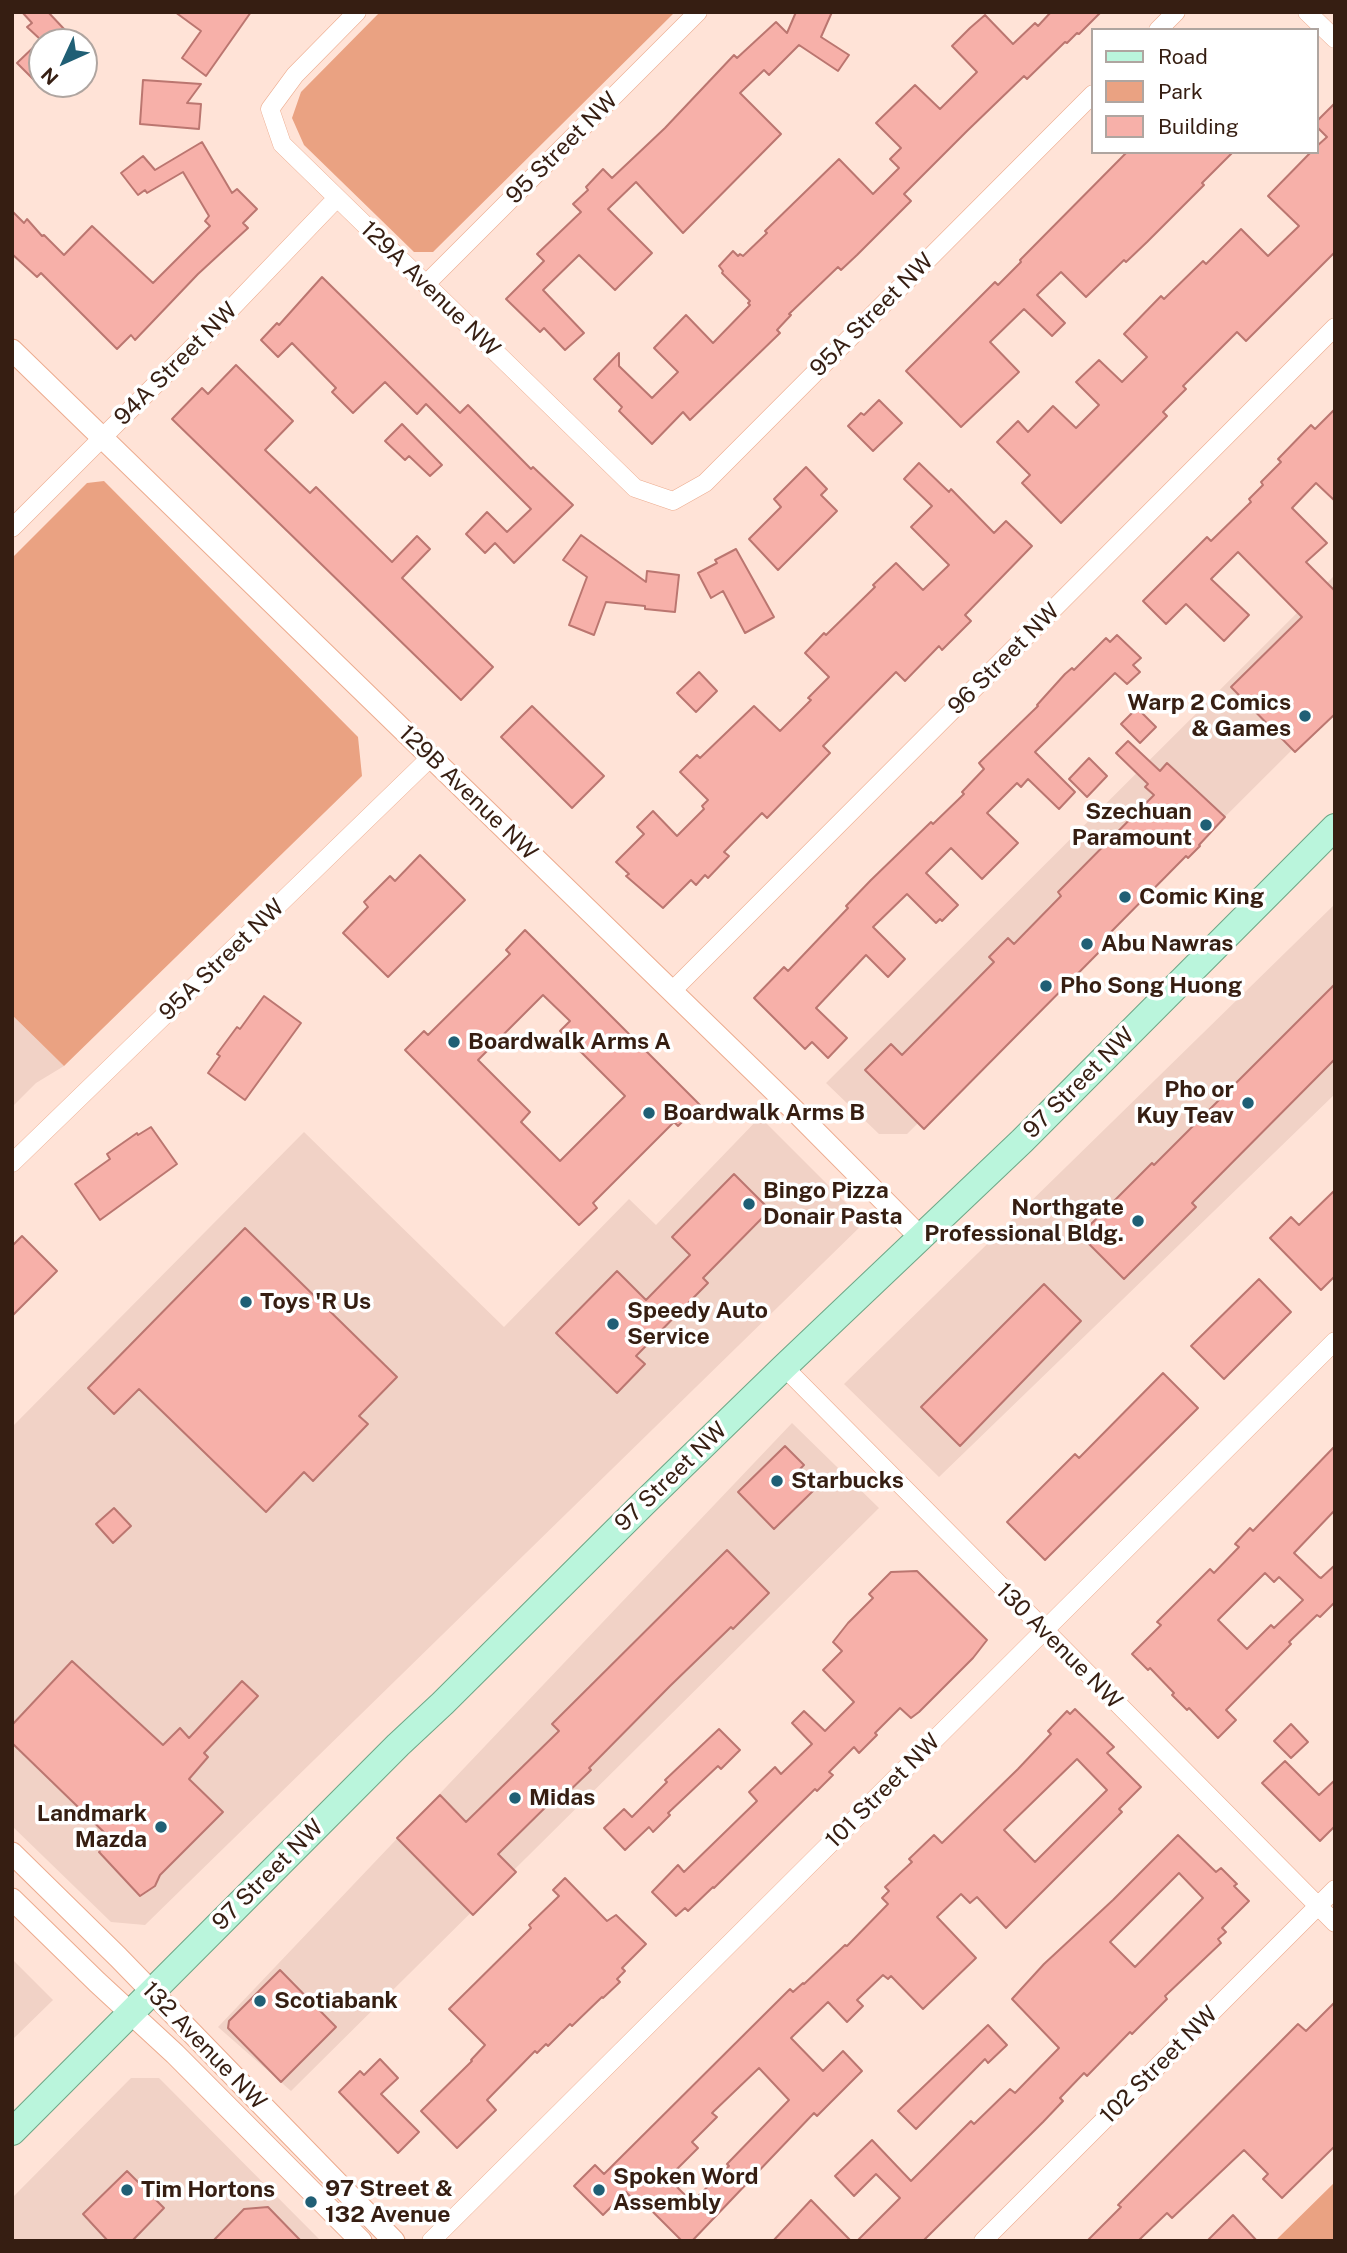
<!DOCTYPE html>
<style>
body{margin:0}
#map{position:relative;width:1347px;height:2253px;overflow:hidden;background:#ffe3d7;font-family:"Public Sans",sans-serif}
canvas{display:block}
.frame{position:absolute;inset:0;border:14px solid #361e12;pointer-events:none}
.legend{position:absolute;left:1091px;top:28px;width:228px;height:126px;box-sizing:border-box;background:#fff;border:2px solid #afa5a0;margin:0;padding:9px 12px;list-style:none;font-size:21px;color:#361e12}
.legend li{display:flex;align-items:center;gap:14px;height:35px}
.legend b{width:35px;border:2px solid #afa5a0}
.north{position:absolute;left:28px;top:28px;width:70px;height:70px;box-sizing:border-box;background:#fff;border:2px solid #afa5a0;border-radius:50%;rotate:225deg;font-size:19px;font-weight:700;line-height:28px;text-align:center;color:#361e12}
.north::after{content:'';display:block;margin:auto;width:24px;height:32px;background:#205f75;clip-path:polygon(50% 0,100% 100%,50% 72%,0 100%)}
</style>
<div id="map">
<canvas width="1347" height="2253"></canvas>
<div class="frame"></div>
<ul class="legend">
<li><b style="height:9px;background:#baf5dc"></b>Road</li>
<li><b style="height:19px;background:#eaa282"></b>Park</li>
<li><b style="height:19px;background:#f7b0a9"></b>Building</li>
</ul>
<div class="north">N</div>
</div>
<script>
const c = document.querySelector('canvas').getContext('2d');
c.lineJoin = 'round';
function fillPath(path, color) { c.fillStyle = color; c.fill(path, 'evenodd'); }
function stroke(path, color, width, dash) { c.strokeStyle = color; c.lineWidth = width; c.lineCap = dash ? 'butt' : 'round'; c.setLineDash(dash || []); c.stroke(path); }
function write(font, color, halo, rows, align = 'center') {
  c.font = font + ' "Public Sans",sans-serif'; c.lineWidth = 7; c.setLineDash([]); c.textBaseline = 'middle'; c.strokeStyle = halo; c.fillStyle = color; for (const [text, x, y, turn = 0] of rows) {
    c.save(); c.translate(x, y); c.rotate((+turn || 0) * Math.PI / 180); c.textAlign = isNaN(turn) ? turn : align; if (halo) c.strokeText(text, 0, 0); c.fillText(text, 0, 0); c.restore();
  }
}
const built = new Path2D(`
 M1335 575V707L907 1134H879L826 1083Z
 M1335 904V1094L939 1477 844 1384Z
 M12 1015 64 1066 36 1083 12 1107Z
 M760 1117 865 1222 145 1925 111 1922 12 1826V1427L304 1132 504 1327 629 1199 656 1225Z
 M792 1423 879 1508 291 2091 218 2027Z
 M12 1959 53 2000 12 2040Z
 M131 2078H159L321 2241H12V2198Z`);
const green = new Path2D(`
 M380 12H675L433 252H414L304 145 292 118 301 92Z
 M104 481 358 737 362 776 64 1066 12 1015V558L87 483Z
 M1335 2182V2241H1275Z`);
const building = new Path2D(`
 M22 12H48L65 30 54 42 42 41V88L17 63 41 40 27 27 32 23Z
 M175 12H251L206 76 182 58 201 31Z
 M796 12H832L821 37 849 55 838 71 799 45 769 75 764 70 740 93 781 134 683 233 636 182 608 209 652 253 615 290 579 255 543 290 584 333 565 350 544 328 540 332 506 299 544 261 537 254 581 212 573 204 588 190 586 187 603 169 612 178 665 128 734 55 737 58 776 22 787 33Z
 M1051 12H1101L1079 34 1077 33 1067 43 1065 42 1027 79 1024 76 967 131 904 194 911 201 857 255 841 270 838 267 789 314 791 315 777 330 780 333 690 420 683 412 652 444 619 411 622 407 594 379 619 353V366L652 398 678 372 654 348 686 315 713 343 750 305 748 303 750 301 722 273 723 271 719 266 733 251 738 256 740 254 743 256 767 233 765 231 839 159 873 194 899 168 890 159 901 148 876 123 915 85 940 109 977 72 952 46 970 28 985 15 1013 44 1035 23 1038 26Z
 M143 80 201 84 187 103 201 104 199 129 140 124Z
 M1335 103V252L1246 341 1237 332 1183 386 1186 389 1163 412 1167 416 1061 523 1022 483 1030 475 997 442 1018 421 1028 432 1053 406 1076 428 1099 405 1076 382 1099 360 1122 382 1147 357 1124 334 1161 296 1164 299 1203 261 1206 264 1241 229 1268 256 1299 226 1268 196 1311 152H1317V146L1327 137 1317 127V121Z
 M202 142 232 193 237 189 257 209 243 223 248 228 198 274 135 340 131 335 117 349 41 273 37 277 12 254V211L24 223 27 219 42 236 44 235 64 255 92 226 153 283 210 226 205 221 209 216 183 172 147 193 145 190 138 195 121 173 143 156 155 170Z
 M1127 152H1233L1202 183 1204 185 1147 242 1126 262 1124 260 1086 297 1061 272 1037 295 1065 323 1052 336 1024 309 990 342 1019 372 961 427 906 371 995 282 998 285 1021 262 1020 260Z
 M322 277 460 413 468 405 531 469 533 467 573 505 514 563 495 543 485 553 466 534 487 512 507 532 531 509 426 404 417 414 385 382 353 413 332 392 336 388 292 343 278 357 261 340 277 323 279 325Z
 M236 365 293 421 265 450 310 493 316 487 392 562 417 536 430 549 402 578 493 667 461 700 172 419 202 388 208 394Z
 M879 400 902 423 873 451 848 426 861 413 864 415Z
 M1335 409V501L1316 483 1292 508 1327 543 1306 562 1335 591V714L1295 752 1231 687 1302 617 1238 552 1211 579 1249 615 1224 641 1186 604 1166 624 1143 601 1207 537 1211 541 1251 502 1249 499 1263 485 1261 482 1281 462 1278 459 1311 425 1315 429Z
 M402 424 442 465 430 476 409 456 405 460 385 441Z
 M919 463 949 492 951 489 994 533 1006 521 1032 546 965 615 971 621 942 650 939 646 905 681 896 672 823 746 830 753 767 818 762 813 724 852 729 856 708 878 705 875 696 885 691 880 663 908 626 876 629 874 616 862 644 834 637 827 653 811 677 836 704 809 702 806 708 800 680 772 697 755 700 758 754 706 780 731 811 700 808 698 829 677 805 653 824 633 826 635 875 587 873 585 896 563 923 590 949 565 911 527 932 506 904 479Z
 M806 467 827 489 821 495 837 511 778 570 749 539 781 507 774 499Z
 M581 535 646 582 647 571 679 575 675 612 645 609V606L606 602 594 635 569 625 587 577 563 560Z
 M736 549 774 617 745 633 723 591 711 598 698 573 717 563 715 560Z
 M1117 635 1141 658 1133 665 1140 672 1127 684 1115 673 1035 752 1075 792 1059 809 1028 779 1021 787 1017 783 987 813 1018 843 982 879 951 848 926 873 958 905 942 921 940 919 936 923 907 894 873 927 905 959 888 977 866 955 816 1008 847 1038 828 1058 812 1042 805 1049 754 998 784 967 788 971 848 908 846 906 871 880 931 822 933 824 964 794 962 792 984 769 979 763 1038 706 1037 705 1065 674 1072 668 1074 670 1106 638 1110 642Z
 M699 672 717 691 696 712 677 693Z
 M532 706 604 776 572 808 501 737Z
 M1137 708 1156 727 1140 743 1121 724Z
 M1128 741 1160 771 1167 763 1225 817 1199 845 1200 846 1188 858 1186 856 1106 937 1110 941 924 1129 865 1070 891 1044 902 1055 994 962 989 957 1008 938 1014 944 1061 896 1058 892 1154 795 1145 787 1148 784 1116 753Z
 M1089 758 1107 776 1087 797 1069 779Z
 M420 855 465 900 388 977 343 933 368 907 364 902 390 876 395 881Z
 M525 930 700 1105 678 1126 674 1122 593 1203 597 1208 579 1225 405 1050 424 1031 428 1035 510 954 506 950ZM543 995 570 1021 560 1031 625 1096 560 1161 521 1122 530 1112 478 1060Z
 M1335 984V1059L1192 1203 1196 1207 1124 1279 1080 1235 1152 1163 1154 1165Z
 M264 996 301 1023 245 1100 208 1073 220 1056 217 1054 237 1027 240 1029Z
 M151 1127 177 1164 100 1220 75 1184 110 1159 107 1154 137 1133 138 1135Z
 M734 1174 770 1210 703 1278 708 1283 636 1356 645 1364 617 1393 556 1333 617 1271 646 1300 690 1255 672 1237Z
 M1335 1190V1276L1321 1290 1270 1238 1291 1217 1299 1225Z
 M245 1228 397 1377 359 1416 368 1424 313 1481 304 1472 266 1512 139 1389 114 1414 88 1388Z
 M22 1236 57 1271 12 1316V1246Z
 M1259 1279 1291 1312 1224 1379 1191 1346Z
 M1044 1284 1081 1321 960 1446 921 1407Z
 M1163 1373 1198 1408 1045 1560 1007 1522 1075 1454 1079 1458Z
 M785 1446 804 1465 797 1472 814 1490 774 1529 738 1492Z
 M1335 1446V1510L1294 1553 1319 1577 1321 1578 1335 1565V1602L1320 1617 1317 1615 1289 1642 1291 1644 1226 1710 1236 1720 1218 1738 1189 1708 1187 1710 1172 1695 1174 1693 1150 1668 1148 1670 1132 1654 1161 1625 1157 1622 1210 1569 1214 1573 1239 1547 1235 1544 1250 1528 1253 1531ZM1265 1573 1274 1582 1279 1577 1303 1600 1274 1628 1271 1625 1247 1649 1218 1620Z
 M114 1508 131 1526 113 1543 96 1524Z
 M727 1550 769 1593 733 1629 731 1627 670 1686 589 1768 591 1770 562 1798 558 1795 498 1854 516 1872 473 1915 397 1838 440 1795 466 1822 559 1731 552 1724Z
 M917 1571 987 1640 973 1658 919 1712 911 1718 900 1708 875 1733 877 1735 859 1753 854 1747 829 1772 833 1775 817 1791 815 1789 714 1888 713 1887 688 1911 685 1908 676 1916 652 1892 678 1865 684 1872 757 1801 749 1792 775 1767 781 1774 812 1744 792 1723 804 1711 825 1731 854 1702 823 1670 842 1651 833 1642 848 1623 873 1598 869 1594 891 1572Z
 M72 1661 163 1745 180 1728 189 1738 242 1681 258 1696 204 1753 208 1757 189 1779 223 1812 160 1875 155 1886 140 1896 99 1852 110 1838 12 1743V1725Z
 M1075 1709 1114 1747 1107 1753 1141 1787 1119 1809 1122 1812 1006 1928 977 1897 970 1903 961 1894 937 1917 976 1958 923 2009 891 1976 888 1979 883 1975 857 2000 863 2006 847 2022 828 2002 791 2038 823 2071 843 2051 862 2071 817 2116 814 2113 692 2241H682L648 2207 644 2211 626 2192 603 2215 574 2186 595 2165 604 2174 790 1989 793 1992 803 1983 804 1984 845 1945 847 1946 888 1904 882 1898 889 1891 885 1887 912 1862 909 1859 934 1835 942 1843 1018 1769 1051 1734 1048 1731 1067 1711 1070 1714ZM1077 1759 1107 1790 1035 1862 1004 1830ZM759 2068 789 2100 727 2164 729 2166 692 2202 668 2178 698 2148 692 2142 717 2117 712 2113Z
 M1291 1724 1308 1742 1291 1758 1274 1741Z
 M719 1729 740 1750 721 1769 718 1766 668 1813 670 1815 653 1832 649 1827 625 1850 604 1828 624 1809 632 1817 667 1782 665 1780Z
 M1285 1761 1319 1795 1335 1780V1826L1320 1841 1262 1783Z
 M1178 1835 1216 1872 1221 1868 1237 1884 1234 1886 1249 1901 1222 1928 1226 1932 1218 1939 1221 1943 1165 1996 1167 1999 1132 2034 1130 2032 1087 2076 1084 2073 1060 2098 1063 2101 1043 2122 923 2241H857L900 2198 876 2174 854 2196 835 2176 872 2140 911 2181 971 2121 974 2124 1010 2089 1015 2093 1059 2048 1012 1999 1044 1964 1113 1900ZM1179 1873 1203 1898 1135 1967 1110 1942Z
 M565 1878 607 1921 616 1915 646 1944 622 1968 625 1971 617 1979 620 1982 603 1998 602 1997 572 2026 570 2024 548 2046 546 2044 537 2053 535 2051 487 2100 496 2110 457 2148 421 2111 472 2061 471 2060 485 2045 449 2009 531 1928 529 1925 559 1896 553 1890Z
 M280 1970 336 2027 281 2082 228 2028 229 2021Z
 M1335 2002V2146L1282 2198 1263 2179 1268 2174 1244 2150 1172 2218 1167 2213 1138 2241H1087L1121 2207 1118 2205 1298 2024 1306 2031Z
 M988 2025 1007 2045 988 2063 985 2059 916 2129 898 2111Z
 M380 2059 398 2078 381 2094 419 2132 398 2153 339 2092 360 2071 364 2075Z
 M127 2171 164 2208 132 2241H108L83 2214Z
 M811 2200 851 2241H773Z
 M268 2207 301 2241H213L244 2209Z
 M1233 2215 1257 2241H1207Z`);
const minor = new Path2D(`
 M357 12 295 75 270 109 282 144 635 488 673 501 705 483 1093 94
 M1307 12 1335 39
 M1158 30 1176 12
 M426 284 698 12
 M12 528 224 316 337 198
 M672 991 1335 327
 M12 1163 431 757
 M784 1367 1335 1923
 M431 2241 1335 1341
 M983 2241 1335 1889`);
const tertiary = new Path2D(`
 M12 350 794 1110 921 1238
 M12 1853 118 1957 394 2241
 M12 1899 97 1982 175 2054 361 2241`);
const primary = new Path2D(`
 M12 2132 398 1745 443 1703 644 1503 784 1367 1022 1141 1335 827`);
const markers = [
 [1305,716,7,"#205f75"],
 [1206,825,7,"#205f75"],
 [1125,897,7,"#205f75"],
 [1087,944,7,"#205f75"],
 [1046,986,7,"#205f75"],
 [454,1042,7,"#205f75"],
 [1248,1103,7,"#205f75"],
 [649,1113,7,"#205f75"],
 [749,1204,7,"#205f75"],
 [1138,1221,7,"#205f75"],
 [246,1302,7,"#205f75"],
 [613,1324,7,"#205f75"],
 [777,1481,7,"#205f75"],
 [515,1798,7,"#205f75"],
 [161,1827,7,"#205f75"],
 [260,2001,7,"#205f75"],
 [127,2190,7,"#205f75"],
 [599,2190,7,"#205f75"],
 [311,2202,7,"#205f75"]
];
const streetNames = [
 ["95 Street NW",562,148,-45],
 ["129A Avenue NW",430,289,44],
 ["95A Street NW",872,315,-45],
 ["94A Street NW",176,364,-45],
 ["96 Street NW",1004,659,-45],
 ["129B Avenue NW",468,793,44],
 ["95A Street NW",222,960,-44],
 ["97 Street NW",1079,1083,-45],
 ["97 Street NW",671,1477,-44],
 ["130 Avenue NW",1059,1646,45],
 ["101 Street NW",883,1791,-45],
 ["97 Street NW",268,1875,-45],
 ["132 Avenue NW",204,2046,46],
 ["102 Street NW",1159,2065,-45]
];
const poiNames = [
 ["Warp 2 Comics",1291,703,"right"],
 ["& Games",1291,729,"right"],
 ["Szechuan",1192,812,"right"],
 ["Paramount",1192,838,"right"],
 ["Comic King",1139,897],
 ["Abu Nawras",1101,944],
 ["Pho Song Huong",1060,986],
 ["Boardwalk Arms A",468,1042],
 ["Pho or",1234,1090,"right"],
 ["Kuy Teav",1234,1116,"right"],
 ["Boardwalk Arms B",663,1113],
 ["Bingo Pizza",763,1191],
 ["Donair Pasta",763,1217],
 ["Northgate",1124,1208,"right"],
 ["Professional Bldg.",1124,1234,"right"],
 ["Toys 'R Us",260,1302],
 ["Speedy Auto",627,1311],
 ["Service",627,1337],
 ["Starbucks",791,1481],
 ["Midas",529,1798],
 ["Landmark",147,1814,"right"],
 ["Mazda",147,1840,"right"],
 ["Scotiabank",274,2001],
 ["Spoken Word",613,2177],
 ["Assembly",613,2203],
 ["97 Street &",325,2189],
 ["132 Avenue",325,2215],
 ["Tim Hortons",141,2190]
];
fillPath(built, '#f1d2c6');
fillPath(green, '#eaa282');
fillPath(building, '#f7b0a9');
stroke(building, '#bb7670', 2);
stroke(minor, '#ecab8e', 19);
stroke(tertiary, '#ecab8e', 23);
stroke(primary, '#6ea686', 28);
stroke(minor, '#fff', 18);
stroke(tertiary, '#fff', 21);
stroke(primary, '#baf5dc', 26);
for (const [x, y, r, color] of markers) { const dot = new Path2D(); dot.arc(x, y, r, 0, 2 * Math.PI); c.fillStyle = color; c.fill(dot); stroke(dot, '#fff', 2.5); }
write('23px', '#361e12', '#fff', streetNames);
write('bold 23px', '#361e12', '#fff', poiNames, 'left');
</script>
